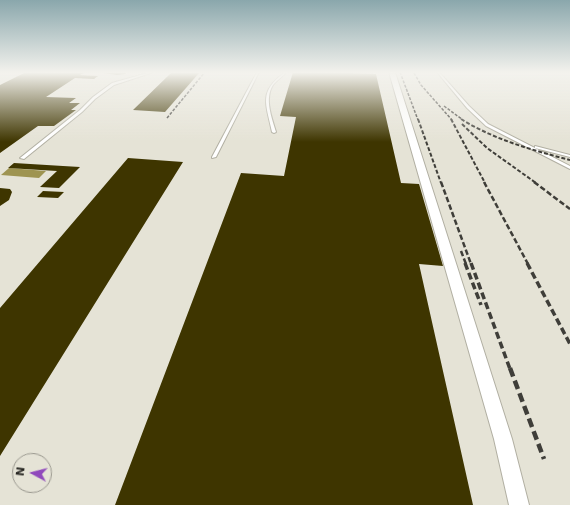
<!DOCTYPE html>
<style>
body{margin:0}
#map{position:relative;width:570px;height:505px;overflow:hidden;background:#e5e3d6;font-family:"DejaVu Sans",sans-serif}
canvas{display:block}
.north{position:absolute;left:12px;top:453px;width:40px;height:40px;box-sizing:border-box;background:#e5e3d6;border:1px solid #99978e;border-radius:50%;rotate:277deg;font-size:11px;font-weight:700;line-height:16px;text-align:center;color:#262521}
.north::after{content:'';display:block;margin:auto;width:14px;height:18px;background:#9049bc;clip-path:polygon(50% 0,100% 100%,50% 72%,0 100%)}
</style>
<div id="map">
<canvas width="570" height="505"></canvas>
<div class="north">N</div>
</div>
<script>
const c = document.querySelector('canvas').getContext('2d');
c.lineJoin = 'round';
function fillPath(path, color) { c.fillStyle = color; c.fill(path, 'evenodd'); }
function stroke(path, color, width, dash) { c.strokeStyle = color; c.lineWidth = width; c.lineCap = dash ? 'butt' : 'round'; c.setLineDash(dash || []); c.stroke(path); }
const water = new Path2D(`
 M9 168 46 171 39 178 1 175Z`);
const building = new Path2D(`
 M26 72H86L80 75 98 76 94 79 75 78 46 97 76 98 69 103H80L71 110H76L54 126H38L0 153V85Z
 M105 72H128L125 74 117 75 103 73Z
 M172 72H200L165 112 133 110Z
 M293 72H350V73L376 74 401 183 419 184 443 266 419 264 473 505H115L241 173 284 176 296 117 280 116Z
 M128 158 183 162 0 456V308Z
 M14 163 63 166 80 167 59 188 40 187 57 171 8 168Z
 M0 188 10 189 12 192 9 200 0 206Z
 M43 191 64 192 58 198 37 197Z`);
const service = new Path2D(`
 M151 72H154L114 85 95 99 82 112 24 159 20 158 80 110 93 97 112 83Z
 M257 72H259L216 157 212 158V157Z
 M285 72H287C283 76 277 80 273 85 264 99 272 118 276 132L274 133 272 132C266 103 258 92 285 72Z
 M437 72H439L469 106 488 124 570 166V169L486 126 467 108Z
 M535 146 570 155V157L535 148Z`);
const minor = new Path2D(`
 M389 72H395L512 439 529 505H509L494 439Z`);
const railFar4 = new Path2D(`
 M400 72 418 120
 M414 73 421 85 452 120
 M444 106 463 120
 M167 118 205 72`);
const railFar3 = new Path2D(`
 M418 119 441 183
 M451 119 485 183
 M461 119C495 140 532 150 570 160
 M462 124 487 148 536 183`);
const railFar2 = new Path2D(`
 M441 182 471 264
 M484 182 528 264
 M534 182 570 209
 M461 251 466 264`);
const railFar1 = new Path2D(`
 M465 263 481 305
 M471 263 510 369
 M527 263 570 344`);
const rail = new Path2D(`
 M510 368 544 459`);
fillPath(water, '#9e9451');
fillPath(building, '#3e3500');
stroke(service, '#b1afa2', 2);
stroke(minor, '#b1afa2', 2);
fillPath(service, '#fff');
fillPath(minor, '#fff');
stroke(railFar4, '#3f3e39', 1.5, [3, 1.5]);
stroke(railFar3, '#3f3e39', 2, [4, 2]);
stroke(railFar2, '#3f3e39', 2.5, [5.5, 2.5]);
stroke(railFar1, '#3f3e39', 3.5, [7, 3.5]);
stroke(rail, '#3f3e39', 4.5, [9, 4.5]);
const sky = c.createLinearGradient(0, 0, 0, 142);
sky.addColorStop(0, '#8aa7ac');
sky.addColorStop(0.51, '#f3f2ed');
sky.addColorStop(1, '#f3f2ed00');
c.fillStyle = sky;
c.fillRect(0, 0, 570, 142);
</script>
